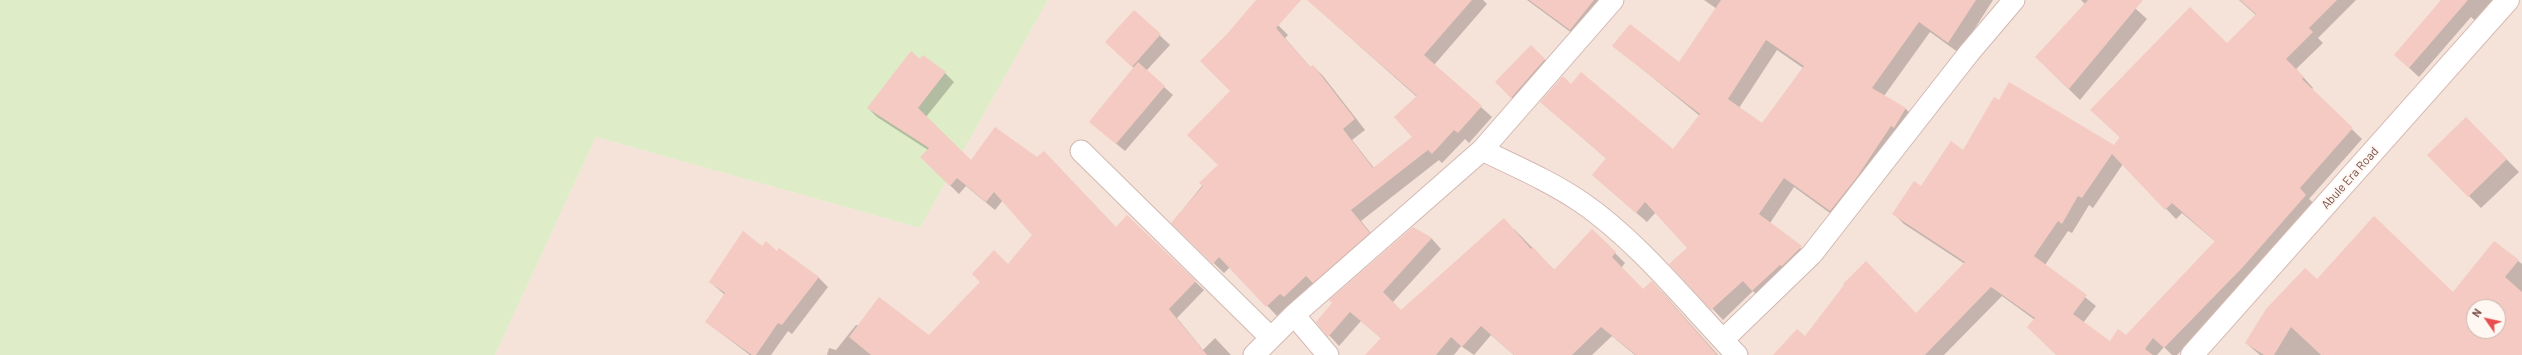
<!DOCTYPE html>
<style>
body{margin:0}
#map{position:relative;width:2522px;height:355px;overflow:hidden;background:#fdf2eb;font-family:Barlow,sans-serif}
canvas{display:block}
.north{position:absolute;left:2466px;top:299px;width:40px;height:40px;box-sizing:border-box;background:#fff7f2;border:1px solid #cab5b0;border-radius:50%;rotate:304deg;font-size:11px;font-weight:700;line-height:16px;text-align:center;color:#7a524c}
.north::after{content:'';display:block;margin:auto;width:14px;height:18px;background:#e94e4f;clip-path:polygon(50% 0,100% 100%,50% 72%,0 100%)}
</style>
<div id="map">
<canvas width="2522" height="355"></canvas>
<div class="north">N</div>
</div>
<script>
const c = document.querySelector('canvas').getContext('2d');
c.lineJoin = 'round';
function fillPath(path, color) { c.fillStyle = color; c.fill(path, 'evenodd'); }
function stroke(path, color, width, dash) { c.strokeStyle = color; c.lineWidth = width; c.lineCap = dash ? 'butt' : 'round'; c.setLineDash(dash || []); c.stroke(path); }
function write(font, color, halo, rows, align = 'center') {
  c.font = font + ' Barlow,sans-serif'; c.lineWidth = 4; c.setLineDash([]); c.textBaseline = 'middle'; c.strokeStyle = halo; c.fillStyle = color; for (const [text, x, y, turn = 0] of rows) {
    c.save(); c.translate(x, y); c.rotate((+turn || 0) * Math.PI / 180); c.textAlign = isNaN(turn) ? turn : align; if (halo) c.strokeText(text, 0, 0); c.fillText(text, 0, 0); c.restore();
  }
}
const residential = new Path2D(`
 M1048 0H2522V355H495L596 137 920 228ZM2474 307H2498V331H2474Z`);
const green = new Path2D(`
 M0 0H1048L920 228 596 137 495 355H0Z`);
const shadow = new Path2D(`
 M1308 0H1483L1487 4 1434 65 1492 117 1469 143 1465 139 1442 163 1439 160 1361 221 1379 243 1294 307 1291 303 1277 316 1230 267 1224 273 1172 223 1219 165 1231 91 1278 25 1288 35 1285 38 1311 68 1313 66 1323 76 1365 130 1352 140 1374 168 1414 137 1417 97Z
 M1527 0H1616L1580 39Z
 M1704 0H1993L1959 53 1930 32 1884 96 1906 109 1916 120 1841 221 1794 187 1770 223 1811 257 1763 301 1753 291 1723 320 1671 265 1689 248 1656 212 1647 222 1604 185 1593 175 1607 159 1541 102 1571 85 1673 150 1700 116 1614 46 1680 64 1717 9ZM1777 50 1803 68 1762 125 1739 108Z
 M2081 0H2126L2147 19 2080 100 2047 68 2085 4Z
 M2239 0H2356L2318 38 2323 43 2296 69 2313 88 2311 90 2362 139 2309 199 2316 205 2253 277 2177 355H2172L2164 347 2157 355H2057L2035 320 2002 296 1944 355H1774L1805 337 1916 315 1965 264 1904 224 1894 214 1921 187 1963 151 2115 146 2121 138 2102 120 2227 44 2256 15ZM2123 164 2176 219 2182 213 2216 242 2116 347 2083 323 2096 306 2045 265 2068 231 2072 233 2089 205 2093 208Z
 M2442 0H2506L2484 28 2471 17 2419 77 2395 55Z
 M1134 11 1170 45 1146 71 1173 95 1125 151 1090 122 1134 68 1116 52Z
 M1531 46 1554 69 1521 107 1496 82Z
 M920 60 945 73 954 82 926 117 971 161 1116 228 1127 217 1204 290 1177 318 1203 350 1215 338 1231 355H827L829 348 836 350 856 325 929 337 1008 265 1033 235 1003 200 995 210 966 186 959 194 921 157 928 150 877 117 868 108Z
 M2479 131 2519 172 2481 208 2469 196Z
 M1413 228 1432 239 1441 249 1392 303 1401 312 1514 229 1555 271 1615 253 1625 263 1621 268 1643 290 1662 292 1718 355H1635L1612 336 1592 355H1514L1491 335 1474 355 1461 346 1454 355H1375L1382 339 1361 321 1339 346 1317 322Z
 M2495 242 2522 264V355H2260L2246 343 2318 281 2453 293ZM2474 307H2498V331H2474Z
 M762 247 818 277 828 287 792 334 788 331 771 355H750L706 322 725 295 710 282Z`);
const building = new Path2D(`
 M1256 0H1301L1276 28 1310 67 1313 65 1355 119 1343 129 1373 168 1412 137 1394 117 1417 96 1307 0H1472L1424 55 1482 106 1458 133 1454 130 1432 154 1428 150 1351 210 1370 233 1313 283 1306 276 1284 297 1280 294 1266 307 1219 257 1213 264 1171 223 1203 186 1199 183 1218 165 1187 135 1230 91 1200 61 1228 33Z
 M1529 0H1594L1570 30Z
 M1721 0H1976L1948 43 1919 22 1872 88 1906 108 1894 128 1891 126 1857 177 1830 211 1784 178 1759 214 1802 246 1782 266 1780 265 1752 291 1743 281 1711 310 1669 264 1687 248 1645 202 1636 213 1592 175 1606 158 1540 102 1563 76 1571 84 1581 72 1673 149 1700 114 1612 46 1630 24 1679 62ZM1766 40 1804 66 1762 123 1728 99Z
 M2088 0H2143L2069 89 2035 57Z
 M2240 0H2337L2309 28 2313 32 2286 59 2304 77 2302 79 2353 128 2300 188 2306 195 2243 267 2164 348 2153 338 2145 349 2153 355H2056L2027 327 2035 318 1991 287 1925 355H1773L1797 329 1805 336 1844 285 1843 284 1866 261 1916 313 1965 262 1892 214 1914 181 1921 186 1951 141 1963 150 1994 97 1999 100 2009 82 2114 145 2120 137 2090 110 2190 7 2227 43 2256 14ZM2112 154 2165 210 2172 203 2215 241 2126 335 2118 329 2110 341 2073 314 2087 295 2034 256 2058 221 2062 224 2078 196 2082 198Z
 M2441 0H2468L2409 68 2394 55Z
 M1134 10 1161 34 1132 67 1105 42Z
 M1531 45 1545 59 1511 98 1495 82Z
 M911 51 920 59 923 55 946 72 918 108 971 160 995 127 1037 157 1044 151 1116 227 1127 215 1196 281 1169 309 1207 355H871L849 337 879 297 929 335 980 282 972 274 994 250 1008 264 1032 235 994 192 986 202 957 178 950 186 920 157 929 148 867 108Z
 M1138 62 1165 86 1116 144 1089 122Z
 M2466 117 2507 159 2468 197 2427 155Z
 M2374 216 2453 292 2494 241 2519 260 2505 277 2522 292V355H2321L2291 327 2274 355H2264L2245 343 2266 309 2305 268 2317 279ZM2474 307H2498V331H2474Z
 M1504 218 1531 249 1533 247 1554 270 1592 229 1616 252 1612 257 1643 289 1652 281 1717 355H1636L1601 327 1572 355H1514L1481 326 1462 347 1451 337 1436 355H1365L1381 338 1350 312 1328 337 1316 322 1332 303 1329 300 1413 227 1432 238 1383 292 1401 310Z
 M743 231 762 246 766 241 777 251 779 248 819 277 782 325 778 323 756 355H752L705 322 725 293 709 282Z`);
const street = new Path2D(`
 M1482 150C1515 166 1550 181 1581 202 1638 241 1689 305 1737 355
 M1081 151 1271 338
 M1294 315 1328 355
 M1723 340 1812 254 1969 53 2014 0
 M1254 355 1294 315 1482 150 1613 0`);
const secondary = new Path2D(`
 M2192 355 2508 0`);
const streetNames = [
 ["Abule Era Road",2350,178,-48]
];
fillPath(residential, '#f5e2d9');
fillPath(green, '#dfecc8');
fillPath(shadow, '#0003');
fillPath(building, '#f4cac2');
stroke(street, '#d3b9b2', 23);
stroke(secondary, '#d8bab2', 24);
stroke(street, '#fff', 21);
stroke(secondary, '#fff', 22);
write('12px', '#7a524c', '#fff7f2', streetNames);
</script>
